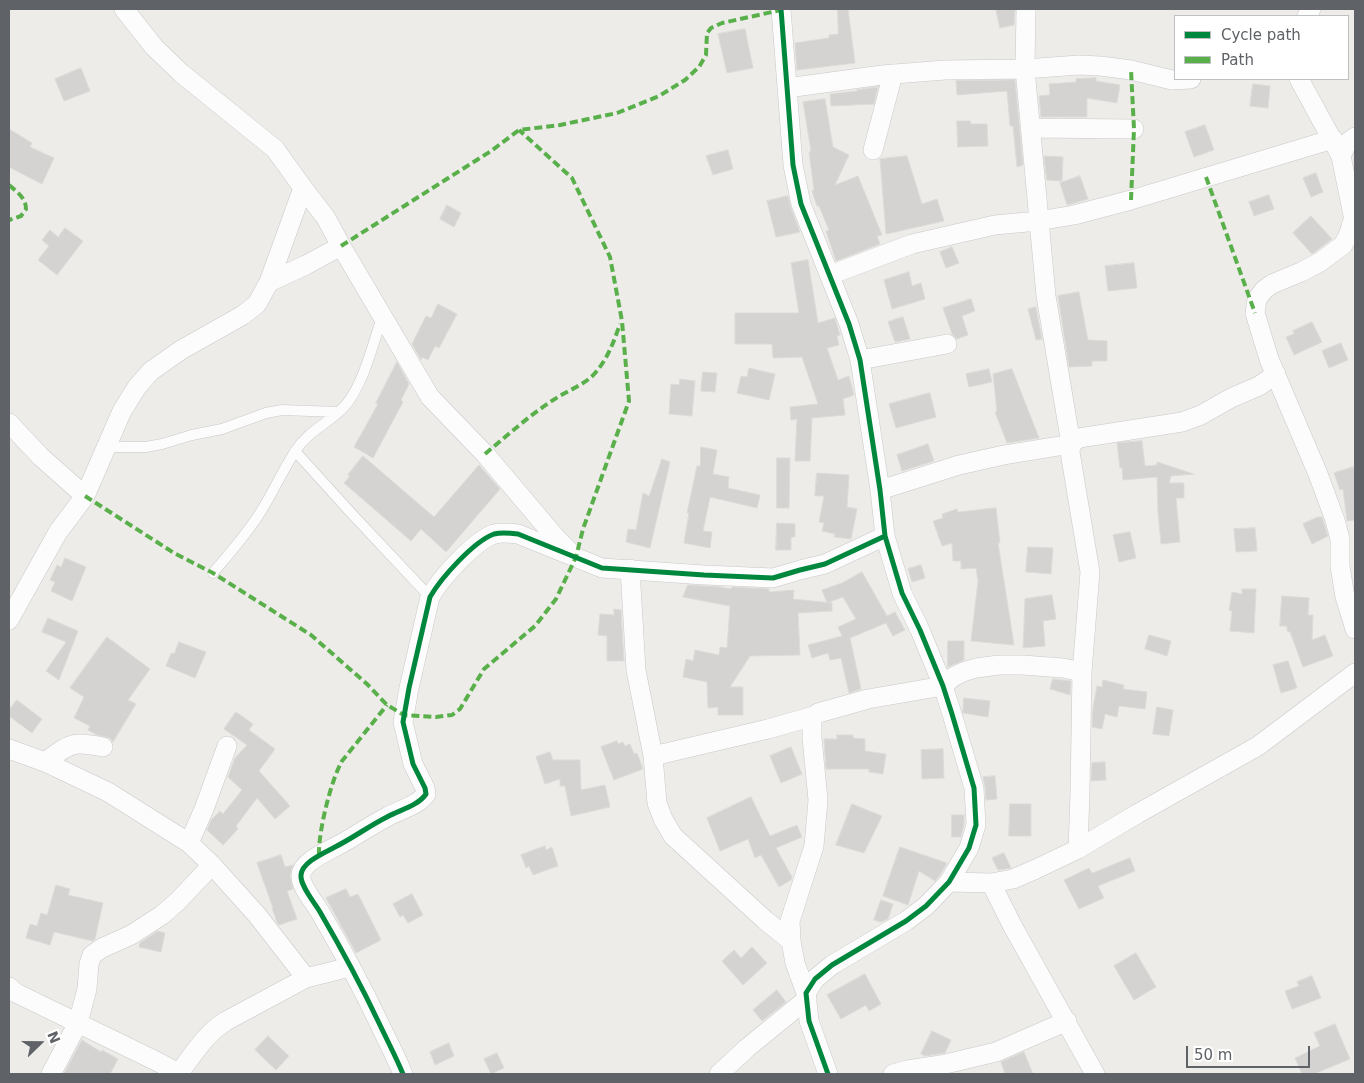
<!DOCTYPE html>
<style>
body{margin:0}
#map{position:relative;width:1364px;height:1083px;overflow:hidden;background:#edece9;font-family:"DejaVu Sans",sans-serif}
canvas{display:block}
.frame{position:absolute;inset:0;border:10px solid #5f6266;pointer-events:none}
.legend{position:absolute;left:1174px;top:15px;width:175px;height:65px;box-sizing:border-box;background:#fff;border:1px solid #bfc0c2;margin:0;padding:6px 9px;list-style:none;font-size:15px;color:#5f6266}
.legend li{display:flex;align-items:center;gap:10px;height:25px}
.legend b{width:25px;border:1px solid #bfc0c2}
.north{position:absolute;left:15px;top:1018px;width:50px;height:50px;-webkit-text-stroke:4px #fff;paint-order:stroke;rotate:68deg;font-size:14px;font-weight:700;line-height:20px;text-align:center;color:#5f6266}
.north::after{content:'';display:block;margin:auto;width:18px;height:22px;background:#5f6266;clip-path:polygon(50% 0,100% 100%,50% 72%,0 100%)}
.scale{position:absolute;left:1186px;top:1046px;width:124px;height:22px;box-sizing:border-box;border:2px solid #5f6266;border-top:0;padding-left:6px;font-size:15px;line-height:18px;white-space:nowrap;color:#5f6266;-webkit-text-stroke:4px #fff;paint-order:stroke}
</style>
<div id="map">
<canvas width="1364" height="1083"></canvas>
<div class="frame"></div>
<ul class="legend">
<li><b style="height:6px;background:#00873e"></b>Cycle path</li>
<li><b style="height:6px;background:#59b04a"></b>Path</li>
</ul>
<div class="north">N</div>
<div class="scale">50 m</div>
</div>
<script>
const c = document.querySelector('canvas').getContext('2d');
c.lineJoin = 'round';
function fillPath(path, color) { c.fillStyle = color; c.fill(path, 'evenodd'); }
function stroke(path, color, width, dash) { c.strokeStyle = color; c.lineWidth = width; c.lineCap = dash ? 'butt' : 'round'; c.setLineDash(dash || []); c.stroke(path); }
const building = new Path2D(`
 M838 9H848L855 63 797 70 795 43 829 38V35L838 34Z
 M996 9H1015L1014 25 1000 28Z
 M745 29 753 68 727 73 718 34Z
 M81 68 90 91 64 101 55 79Z
 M1096 78V81L1120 85 1117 103 1087 98V117H1041L1039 96 1050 95 1049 84 1076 82V79Z
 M1015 80 1023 165 1017 167 1013 126H1010L1007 91 957 95 956 81Z
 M1253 84 1270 86 1268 108 1250 106Z
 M878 87 874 104 831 106 830 94 857 91V90Z
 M825 99 833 147 849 155 835 185 858 176 882 235 877 236 880 244 836 261 826 231 829 230 819 206H817L812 191 814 190 809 152 811 151 803 102Z
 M957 121H970L971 124H987L988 146 958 147Z
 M1205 125 1214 150 1194 157 1185 132Z
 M9 129 32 143 30 147 54 158 42 184 9 167Z
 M728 150 733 169 713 175 706 156Z
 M907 156 922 204 937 199 944 221 886 234 880 159Z
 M1044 156 1063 157 1062 181 1047 180Z
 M1316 173 1323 192 1311 197 1303 178Z
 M1080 176 1088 199 1067 205 1060 183Z
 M1269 195 1274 209 1254 216 1249 202Z
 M788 196 791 208 800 232 776 237 767 201Z
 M447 205 461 213 454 227 440 219Z
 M1311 216 1332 239 1312 254 1293 233Z
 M65 228 83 241 57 275 38 260 49 246 42 240 50 230 58 237Z
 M952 247 959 263 946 268 940 252Z
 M808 260 818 323 835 318 840 335 837 336 839 345 827 348 838 380 849 376 854 395 843 399 845 415 812 418 810 461H795L797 419 791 420 790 407 818 404 802 357 773 358 772 344H735V313H799L791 263Z
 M1134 263 1137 288 1108 291 1105 266Z
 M909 272 912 286 921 283 925 299 892 309 884 280Z
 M1079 292 1088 340 1107 341V361H1092V366L1069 367 1058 296Z
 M971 299 975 311 962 316 968 335 957 339 952 334 943 308Z
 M438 304 457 314 439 348 435 346 428 360 422 357 421 360 412 344 426 316 431 318Z
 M1036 307 1042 339 1036 340 1028 309Z
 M903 317 910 339 895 342 888 322Z
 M1312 322 1322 342 1294 355 1286 337 1294 334 1293 331Z
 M1341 343 1348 360 1329 368 1322 351Z
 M397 362 409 384 401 400 403 402 373 458 354 447 378 404 376 403Z
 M749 368 775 374 769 400 737 393 741 376 747 377Z
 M989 369 992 382 969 387 966 374Z
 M1012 369 1039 438 1007 443 995 412 997 411 993 374Z
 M703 372 717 373 715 392 701 391Z
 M680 379 695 381 692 416 669 414 671 384 679 385Z
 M930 393 936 417 896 428 889 404Z
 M1142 441 1145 466 1157 465V462L1194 474 1171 476 1169 483H1184V498H1176L1180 542 1161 544 1158 512 1157 477 1123 480 1122 467 1120 468 1117 443Z
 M928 444 934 461 902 471 897 455Z
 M701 447 717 450 713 474 729 477 728 488 760 495 757 508 710 497 703 531 712 532 710 548 684 543 689 513H687L697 466H700Z
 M363 456 434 517 479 465 500 489 446 552 421 529 411 541 344 483 350 476 348 475Z
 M777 458H790L789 508H777Z
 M662 459 670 462 650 548 626 542 628 529 636 530 643 493 649 496Z
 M1353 467 1355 474V520L1347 521 1343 489 1340 490 1334 473Z
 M817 473 849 475 847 507 857 509 851 539 834 537 835 534 822 531 824 523 819 522 824 496H815Z
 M996 508 1000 543H998L1014 645 971 641 978 581 976 568 961 569V561H953L952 543 942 546 933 521 943 518 942 514 957 509 958 512Z
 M1318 517H1322L1328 536 1312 544 1303 524Z
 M777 523 795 524V537H791V550H776Z
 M1255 528 1257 551 1236 552 1234 529Z
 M1130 532 1136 558 1119 562 1113 535Z
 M1028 547 1053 548 1051 574 1026 572Z
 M65 558 86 567 72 601 51 591 55 582 50 580 57 565 61 567Z
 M921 565 925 578 912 582 908 569Z
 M862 572 887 616 895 612 905 630 893 636 886 623 850 638 861 689 849 693 841 658 830 660 828 653 812 658 808 645 842 636 838 627 856 619 843 597 827 603 822 590 842 583Z
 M688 585 720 587 731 589 732 587 769 589V592L794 590 793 599 832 603V611L798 613 800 655 750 656 730 687H743V715H718V707L708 708 707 682 683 677 686 659 693 661 695 650 719 655 720 647 727 648 730 606 683 597Z
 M1242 589H1256L1254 633 1230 631 1232 611 1229 610 1232 592 1242 594Z
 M1052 595 1056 619 1043 621 1045 646 1023 648 1025 599Z
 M1282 596 1309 598 1308 615H1313L1312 640 1325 635 1333 656 1303 667 1290 632 1287 631V626H1280Z
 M614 609 621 610 624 661H607V636L598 635 600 614 614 615Z
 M48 618 78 631 59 680 46 671 66 642 42 632Z
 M1149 635 1171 641 1167 656 1145 649Z
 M107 637 150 669 128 700 136 704 113 742 110 738 97 735 88 730 90 726 74 718 84 697 70 688Z
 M948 641H964V660L948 667Z
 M179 642 206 652 195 678 166 666 171 653 174 654Z
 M1288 661 1297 688 1281 693 1273 665Z
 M1053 679 1071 681 1070 695 1050 689Z
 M1103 680 1124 685 1123 689 1147 692 1145 709 1119 706 1117 717 1105 714 1102 729 1092 727 1093 708 1097 686 1102 687Z
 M964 698 990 701 988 717 963 713Z
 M17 700 42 719 32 733 9 716V710Z
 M1157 707 1173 710 1169 736 1153 734Z
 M236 712 253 724 249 730 275 749 259 771 290 806 275 819 257 798 236 826 238 829 223 845 207 830 211 820 220 811 223 814 242 790 228 777 235 758 247 745 224 729Z
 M837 735H853V738L865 739V751L886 754 883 774 869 772V769H826L824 739H837Z
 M617 741 618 744 623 742 625 746 630 744 634 754 637 753 643 769 614 780 601 747Z
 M791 747 802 774 781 783 770 756Z
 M943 749 944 778 922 779 921 750Z
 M550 752 553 760H580L581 790 605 785 610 807 571 816 565 786H560V779L545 784 536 757Z
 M1105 762 1106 780 1091 781 1092 763Z
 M995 776 997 799 986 800 985 787 983 777Z
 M751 797 770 836 797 825 802 837 776 848 792 877 791 880 779 887 761 855 755 858 748 839 720 851 707 818Z
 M852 804 882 816 864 853 836 845Z
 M1010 804H1031V836H1009Z
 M952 815H964V824L961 837H952Z
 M545 846 546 850 552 847 558 866 533 875 529 866 526 868 521 855Z
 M900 847 947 863 940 875 935 881 919 871 908 905 883 896Z
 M1004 853 1011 868 998 870 992 858Z
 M281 855 285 867 293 865 290 876 293 889 287 891 297 919 279 925 277 922 272 908H273L257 863Z
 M1130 858 1135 871 1098 886 1104 898 1079 909 1064 880 1089 868 1092 873Z
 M56 885 70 889 68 895 103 903 95 939 93 941 54 932 50 945 26 938 30 924 37 926 41 913 47 915Z
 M346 889 350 897 358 894 381 940 356 953 326 898Z
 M412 894 423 915 408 923 403 915 400 917 393 904Z
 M881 900 893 904 888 919 881 922 874 920Z
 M158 931 165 933 161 952 139 947 140 943Z
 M752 947 767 963 743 985 722 961 734 950 741 958Z
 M1136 953 1156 987 1134 1000 1114 966Z
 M865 974 881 1004 869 1011 866 1005 841 1019 827 995Z
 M1312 976 1321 998 1292 1009 1285 991 1299 986 1297 982Z
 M777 990 786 1002 762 1021 753 1010Z
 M1335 1024 1350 1059 1314 1074H1302L1295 1058 1320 1046 1314 1033Z
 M932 1031 951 1040 945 1053 925 1056 921 1054Z
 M268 1036 289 1056 276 1070 255 1050Z
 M82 1040 101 1052 102 1050 118 1059 110 1074H64Z
 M449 1043 454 1056 435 1065 430 1052Z
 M1024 1052 1033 1074H1005L1001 1062Z
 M497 1053 504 1068 491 1074 484 1059Z`);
const service = new Path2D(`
 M106 447H146L162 444 192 435 222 429 266 413 282 410 338 412
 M295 451 352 514 430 597
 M213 573C229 554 245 536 258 516 272 495 282 471 296 450 308 431 329 423 344 407 363 386 373 344 382 317`);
const minor = new Path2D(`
 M124 9 154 47 181 73 275 149 303 188 326 218 341 246 430 397 485 454 556 538 571 553
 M781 9 793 165 801 204 849 324 860 360 880 490 885 536 902 593 920 630 943 686 952 714 974 788 976 825 969 848 949 882 926 906 906 921 832 965 815 979 806 993 809 1021 828 1074
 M1307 16 1311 9
 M1299 79 1341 156 1355 225
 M787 88 882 75 945 70 1025 69 1079 65 1100 66 1131 70 1172 80 1191 79
 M1031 128 1134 129
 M873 150 893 74
 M1341 156 1347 143 1355 137
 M1353 220 1348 236 1343 245 1320 262 1301 272 1272 284 1264 290 1257 299 1255 313 1269 359 1318 474 1335 520 1340 539V566L1345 597 1355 629
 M830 275 912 244 995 225 1038 221 1074 215 1131 200 1333 139
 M269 282 303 188
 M860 360 947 344
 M9 423 41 457 85 496
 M880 490 959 465 1004 455 1071 444 1046 296 1025 69 1026 9
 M630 569 636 670 653 756 657 803 663 819 673 836 765 920 791 941
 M9 620 58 532 85 496 122 411 137 387 151 371 181 350 243 315 257 304 269 282 306 265 341 246
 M9 749 45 762 108 792 189 843 212 865 257 915 306 978
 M653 756 768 729 814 716
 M45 762C71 743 71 741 103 747
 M189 843 204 809 227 746
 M1078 849 1080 793 1082 672
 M949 882 991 883 1013 879 1036 869 1078 849 1137 814 1258 746 1355 673
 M991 883 1012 925 1095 1074
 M9 987 16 993 158 1062 180 1074
 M806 993 795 963 791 941 790 921 814 846 818 800 812 738V721L814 716 818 713 868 699 943 686 953 677 963 672 976 668 999 665H1022L1063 668 1082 672 1090 572 1070 452 1071 444 1079 438 1182 422 1201 415 1231 398 1259 386 1276 374
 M179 1073C193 1055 206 1033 226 1021L306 978 350 967
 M51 1074 78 1023 87 989 89 964 92 955 102 948 131 935 162 915 178 901 212 865
 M403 1074C396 1057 387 1040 379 1023 361 985 341 948 320 912 315 903 300 886 301 875 302 862 324 853 335 847 353 838 369 826 387 817 399 810 418 806 426 794L425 788 413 764 403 722 409 688 430 597C441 578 473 542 494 534 502 532 510 533 518 534L602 568 704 575 773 578 800 570 825 564 885 536
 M719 1074 747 1048 807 999
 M893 1074 907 1070 941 1065 996 1052 1067 1021`);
const quiet = new Path2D(`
 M1206 177 1255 313
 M9 185C17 192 26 198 26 209L21 216 9 220
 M1131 200 1134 129 1131 70
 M341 246 491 151 519 130 560 125 617 113 659 96 685 80 699 67 706 55 707 33 711 28 722 23 781 10
 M485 454C509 434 532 413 558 397 571 389 586 384 596 372 608 358 614 341 620 324
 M85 496 174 553 213 573 311 635 367 684 387 705 404 715 436 717 452 715 460 709 484 669 535 626 556 599 576 557 583 529 629 401 622 321 610 257 572 178 519 130
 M319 855C318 833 331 780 342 761L387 705`);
const cycleway = new Path2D(`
 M781 9 793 165 801 204 849 324 860 360 880 490 885 536 902 593 920 630 943 686 952 714 974 788 976 825 969 848 949 882 926 906 906 921 832 965 815 979 806 993 809 1021 828 1074
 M403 1074C396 1057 387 1040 379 1023 361 985 341 948 320 912 315 903 300 886 301 875 302 862 324 853 335 847 353 838 369 826 387 817 399 810 418 806 426 794L425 788 413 764 403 722 409 688 430 597C441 578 473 542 494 534 502 532 510 533 518 534L602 568 704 575 773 578 800 570 825 564 885 536`);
fillPath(building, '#d4d3d2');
stroke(building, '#dcdbd8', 1);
stroke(service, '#c8c8c8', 11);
stroke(minor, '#c8c8c8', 20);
stroke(service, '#fcfcfc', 10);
stroke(minor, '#fcfcfc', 19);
stroke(quiet, '#59b04a', 4, [8, 4]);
stroke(cycleway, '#00873e', 5);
</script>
